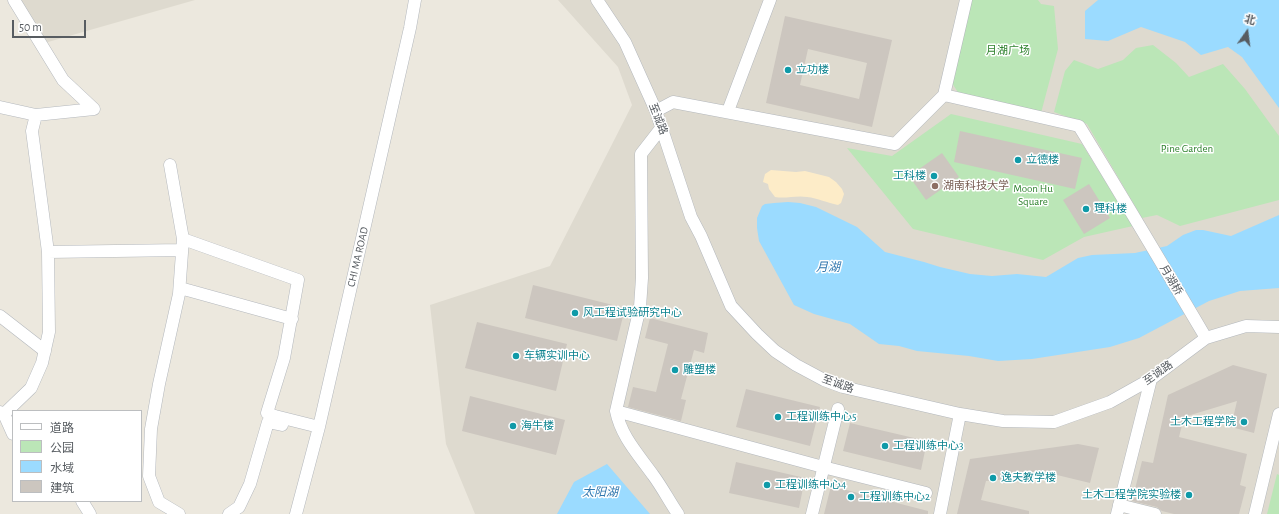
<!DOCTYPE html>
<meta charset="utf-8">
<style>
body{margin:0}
#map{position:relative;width:1279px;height:514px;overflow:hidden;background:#ece8de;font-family:"Alegreya Sans","Noto Sans SC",sans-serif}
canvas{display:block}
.legend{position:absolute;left:12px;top:410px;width:130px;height:92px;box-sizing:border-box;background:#fff;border:1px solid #bcbec0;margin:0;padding:5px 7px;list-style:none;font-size:12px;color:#575c61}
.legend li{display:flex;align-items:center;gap:8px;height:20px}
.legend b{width:20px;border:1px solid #bcbec0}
.north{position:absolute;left:1227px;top:12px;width:40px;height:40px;-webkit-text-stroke:3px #fff;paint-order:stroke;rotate:14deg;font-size:11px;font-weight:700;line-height:16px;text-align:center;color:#575c61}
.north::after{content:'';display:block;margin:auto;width:14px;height:18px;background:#575c61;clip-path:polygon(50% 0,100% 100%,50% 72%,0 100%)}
.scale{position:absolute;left:12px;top:20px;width:74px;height:18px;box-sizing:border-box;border:2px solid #575c61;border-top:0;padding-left:5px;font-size:12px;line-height:14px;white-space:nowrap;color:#575c61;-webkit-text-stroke:3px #fff;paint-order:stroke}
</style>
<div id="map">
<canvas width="1279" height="514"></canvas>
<ul class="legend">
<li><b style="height:5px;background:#fff"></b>道路</li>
<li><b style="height:11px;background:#bbe6b7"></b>公园</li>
<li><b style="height:11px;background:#9bdbff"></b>水域</li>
<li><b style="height:11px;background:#ccc6bf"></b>建筑</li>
</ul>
<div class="north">北</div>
<div class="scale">50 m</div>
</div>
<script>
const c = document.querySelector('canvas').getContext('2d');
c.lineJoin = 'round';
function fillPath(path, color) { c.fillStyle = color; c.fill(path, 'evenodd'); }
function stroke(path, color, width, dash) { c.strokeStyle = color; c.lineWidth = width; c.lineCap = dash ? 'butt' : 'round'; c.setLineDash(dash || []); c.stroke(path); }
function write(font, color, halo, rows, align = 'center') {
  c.font = font + ' "Alegreya Sans","Noto Sans SC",sans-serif'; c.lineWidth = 3; c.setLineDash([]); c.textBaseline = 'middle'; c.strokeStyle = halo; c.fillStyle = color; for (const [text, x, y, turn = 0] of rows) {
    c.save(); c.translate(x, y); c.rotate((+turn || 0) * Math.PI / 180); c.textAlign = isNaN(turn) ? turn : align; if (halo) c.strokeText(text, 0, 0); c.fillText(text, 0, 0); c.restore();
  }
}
const education = new Path2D(`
 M11 0H195L41 44Z
 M558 0H1279V514H475L446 444 430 305 550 266 632 105 618 67Z`);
const green = new Path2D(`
 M971 0H1038L1041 4 1054 6 1058 49 1041 113 959 94 952 83Z
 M1153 45 1176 63 1189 77 1223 64 1245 89 1279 136V200L1180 226 1157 215 1142 218 1087 124 1054 112 1065 71 1074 60 1098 69 1123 60 1136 48Z
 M951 114 1082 144 1133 226 1084 237 1043 260 913 229 847 148 892 156Z
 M1277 474 1279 475V514H1267Z`);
const sand = new Path2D(`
 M771 170 796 172 805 171 829 177 836 182 842 189 844 194 841 203 838 205C827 203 818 198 807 197 796 195 786 199 775 197L769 189 768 184 763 182 765 174Z`);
const water = new Path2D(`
 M1098 0H1279V108L1242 57 1228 47 1201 55 1185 42 1141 27 1108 41 1085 39V11Z
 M788 202 800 203 816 207 857 227 885 252 924 262 940 267 970 274 992 276 1017 274 1046 277 1078 258 1092 255 1135 253 1167 246 1183 235 1196 230H1203L1231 236 1279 215V288L1240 291 1209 301 1139 338 1110 347 1032 359 998 361 969 356 917 351 899 346 879 344 850 324 814 314 794 305 759 241 757 228V218L762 206 765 204 774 203Z
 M607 464 650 514H557L574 482Z`);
const building = new Path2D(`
 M785 16 892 40 872 127 766 103ZM808 49 867 63 859 99 800 85Z
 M960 131 1082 158 1075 189 954 162Z
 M942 153 959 177 926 200 909 176Z
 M1089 184 1110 218 1084 234 1063 200Z
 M533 285 625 308 617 341 525 318Z
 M650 318 708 333 704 353 694 350 681 399 686 400 681 421 628 407 633 387 656 392 668 344 645 338Z
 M477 322 567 344 556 391 465 368Z
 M1233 365 1267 374 1254 433 1231 427 1237 401 1184 417 1179 437 1247 454 1240 485 1246 487 1239 514H1174L1162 511 1157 507 1132 501 1142 461 1153 463 1168 395Z
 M746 389 820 407 810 446 736 427Z
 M470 396 565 420 556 455 462 431Z
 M850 423 927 441 921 470 843 451Z
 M1078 444 1099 448 1090 483 1057 475 986 481 981 500 1029 511V514H957L970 459Z
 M736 462 805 478 799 508 729 493Z
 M831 486 928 511V514H824Z`);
const minor = new Path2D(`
 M14 0 63 80 94 109 36 115
 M597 0 625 42 656 111 691 217 701 236 731 306 757 334 775 351 796 365 824 380 843 387 960 414 1003 421 1054 422 1110 402 1151 379 1206 338 1246 326 1279 327
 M944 95 966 0
 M0 107 36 115 32 131 48 252 182 250
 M656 111 673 102 895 144 944 95 1079 126C1122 196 1164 267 1206 338
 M728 111 770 0
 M662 127 641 154 642 278 640 307 616 411C621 436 638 454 653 475 662 487 669 501 678 514
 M170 165 183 239 179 294 159 384 151 429 149 476 159 502 179 514
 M183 239 298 280 284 358 267 413 275 416 319 427
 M180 288 292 319
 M0 316 45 351
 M616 411 823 467 926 493
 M0 412 4 414 13 434
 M4 414 31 388 42 363 49 332 48 252
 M82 501 90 514
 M1119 505 1155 514
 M229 514 239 507 250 484 268 422 282 425
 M296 514 319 427 410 28 415 0
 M812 514 838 409
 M940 514 960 414
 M1117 514 1151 379
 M1255 514 1279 414`);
const markers = [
 [788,70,4,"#0f9aa8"],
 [1018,160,4,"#0f9aa8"],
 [934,176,4,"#0f9aa8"],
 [935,186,4,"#8d6e63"],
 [1086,209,4,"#0f9aa8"],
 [575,313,4,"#0f9aa8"],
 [516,356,4,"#0f9aa8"],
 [675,370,4,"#0f9aa8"],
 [778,417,4,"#0f9aa8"],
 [1244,422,4,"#0f9aa8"],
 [513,426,4,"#0f9aa8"],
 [885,446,4,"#0f9aa8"],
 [993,478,4,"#0f9aa8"],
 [767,485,4,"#0f9aa8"],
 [1189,495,4,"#0f9aa8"],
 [851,497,4,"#0f9aa8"]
];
const parkNames = [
 ["月湖广场",1008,51],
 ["Pine Garden",1187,149],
 ["Moon Hu",1033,189],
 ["Square",1033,202]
];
const cultureNames = [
 ["立功楼",796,70],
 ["立德楼",1026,160],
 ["工科楼",926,176,"right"],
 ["理科楼",1094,209],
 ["风工程试验研究中心",583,313],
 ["车辆实训中心",524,356],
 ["雕塑楼",683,370],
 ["工程训练中心5",786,417],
 ["土木工程学院",1236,422,"right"],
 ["海牛楼",521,426],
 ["工程训练中心3",893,446],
 ["逸夫教学楼",1001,478],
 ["工程训练中心4",775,485],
 ["土木工程学院实验楼",1181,495,"right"],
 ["工程训练中心2",859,497]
];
const streetNames = [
 ["至诚路",658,119,69],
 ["CHI MA ROAD",358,257,-77],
 ["月湖桥",1171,280,59],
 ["至诚路",1158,373,-35],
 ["至诚路",838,384,20]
];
const educationNames = [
 ["湖南科技大学",943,186]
];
const waterNames = [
 ["月湖",828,267],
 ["太阳湖",600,492]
];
fillPath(education, '#dedacf');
fillPath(green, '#bbe6b7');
fillPath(sand, '#fdecc8');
fillPath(water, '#9bdbff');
fillPath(building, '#ccc6bf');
stroke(minor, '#b4b8bd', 13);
stroke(minor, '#fff', 12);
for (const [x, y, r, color] of markers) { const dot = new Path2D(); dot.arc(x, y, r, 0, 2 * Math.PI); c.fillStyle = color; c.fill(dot); stroke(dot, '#fff', 1.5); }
write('11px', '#2f822e', '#fff', parkNames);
write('11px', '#0d838f', '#fff', cultureNames, 'left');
write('11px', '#575c61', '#fff', streetNames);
write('11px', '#785e54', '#fff', educationNames, 'left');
write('italic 12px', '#3077ae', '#fff', waterNames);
</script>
